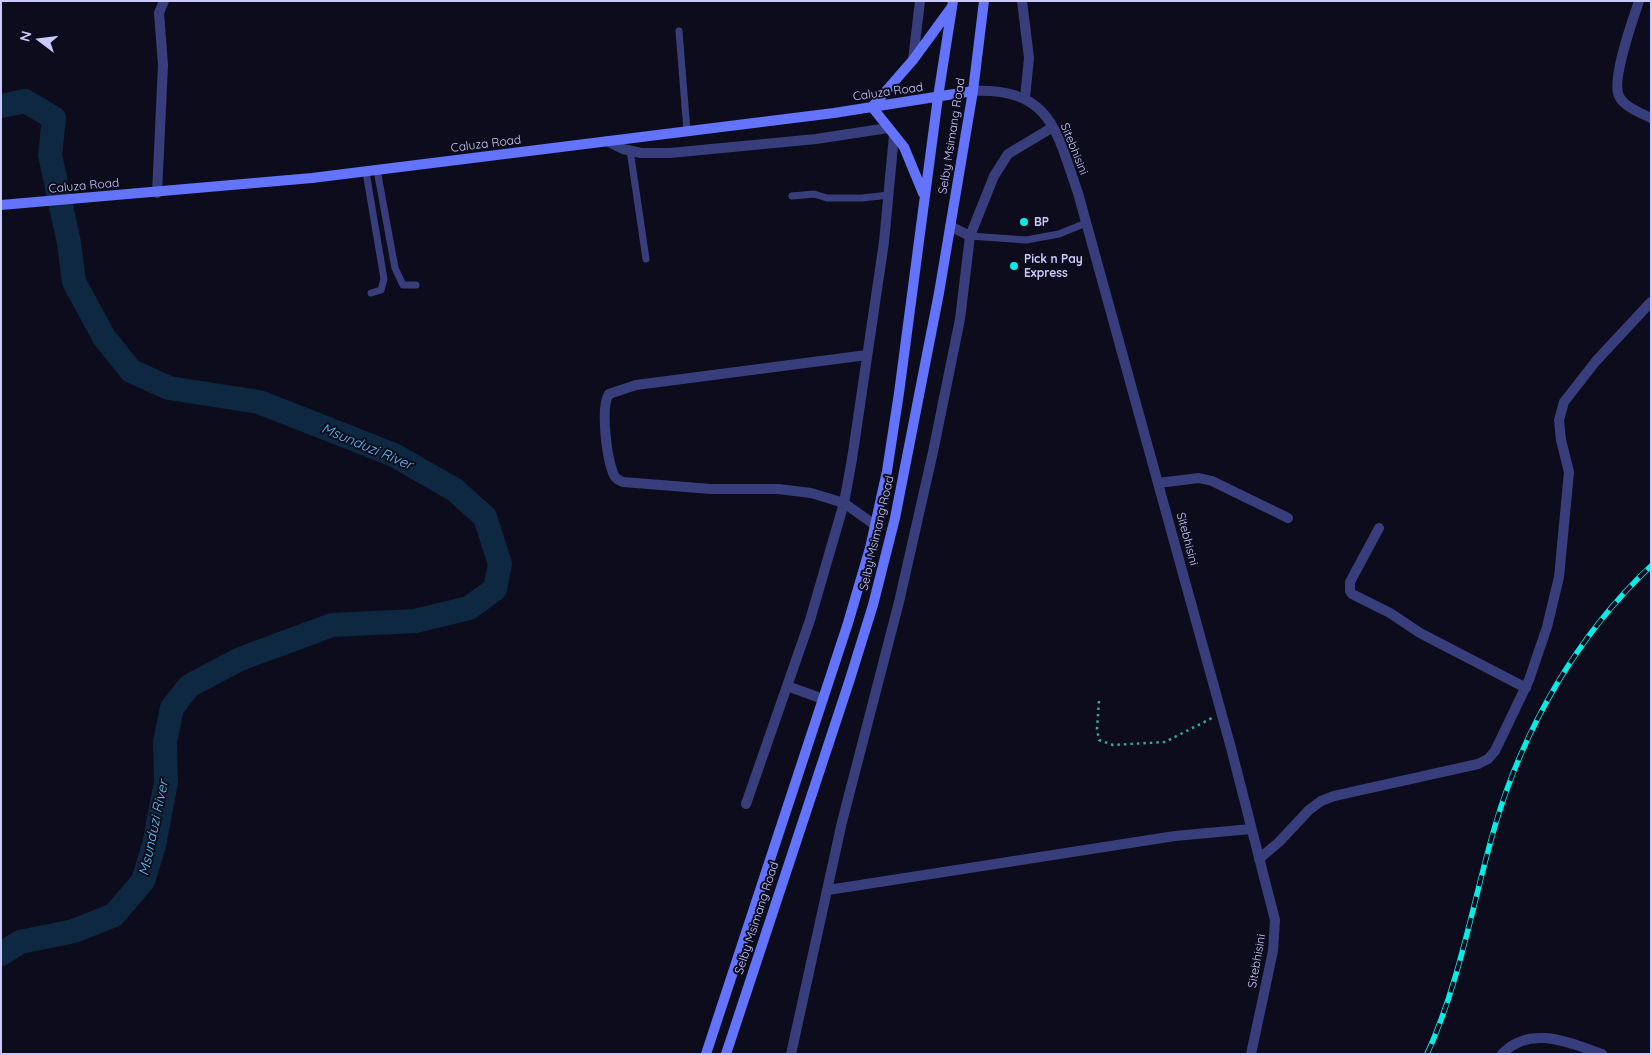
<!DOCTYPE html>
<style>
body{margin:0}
#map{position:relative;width:1652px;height:1055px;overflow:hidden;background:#0d0c1d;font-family:Quicksand,sans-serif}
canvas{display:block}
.frame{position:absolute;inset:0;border:2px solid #cacafd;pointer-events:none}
.north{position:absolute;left:15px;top:15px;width:50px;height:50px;-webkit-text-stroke:4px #0d0c1d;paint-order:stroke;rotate:285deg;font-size:14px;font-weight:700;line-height:20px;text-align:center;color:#cacafd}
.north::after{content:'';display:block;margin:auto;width:18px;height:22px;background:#cacafd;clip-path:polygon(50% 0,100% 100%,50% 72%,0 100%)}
</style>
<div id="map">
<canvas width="1652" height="1055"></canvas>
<div class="frame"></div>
<div class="north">N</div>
</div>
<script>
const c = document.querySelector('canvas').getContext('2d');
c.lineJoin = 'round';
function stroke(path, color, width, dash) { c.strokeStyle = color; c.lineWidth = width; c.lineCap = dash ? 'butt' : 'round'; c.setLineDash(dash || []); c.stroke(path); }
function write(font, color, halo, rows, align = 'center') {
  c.font = font + ' Quicksand,sans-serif'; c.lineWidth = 4; c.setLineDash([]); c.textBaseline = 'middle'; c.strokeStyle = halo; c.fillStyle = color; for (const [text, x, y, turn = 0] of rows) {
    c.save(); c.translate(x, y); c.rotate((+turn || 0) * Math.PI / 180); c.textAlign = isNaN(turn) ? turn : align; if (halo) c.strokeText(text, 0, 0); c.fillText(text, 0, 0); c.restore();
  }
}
const river = new Path2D(`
 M1 106 25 101 54 118 50 155 69 243 74 282 104 337 131 371 169 388 259 402 394 455 455 490 485 517 500 564 495 589 469 608 415 621 332 625 240 659 189 686 172 708 165 742 166 782 154 845 143 881 114 915 74 931 20 942 1 954`);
const path = new Path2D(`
 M1099 701 1097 729 1099 740 1113 745 1165 742 1212 718`);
const lane = new Path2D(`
 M679 31 687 131
 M630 150 646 259
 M377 170 395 268 403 285H416
 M366 172 384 279 381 290 371 293
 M792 196 814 194 827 198H862L889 195
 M970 236 1026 240 1059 234 1086 223`);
const street = new Path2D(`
 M1022 1 1029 58 1025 98
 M1639 1C1633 19 1611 80 1619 96 1624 107 1641 113 1651 118
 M913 60 920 1
 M973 91C1052 88 1056 131 1078 193L1231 748 1275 920 1273 951 1251 1054
 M607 141 623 149 641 153H670L816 139 888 128
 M157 193 163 65 159 13 164 1
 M970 236 994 176 1008 154 1053 127
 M867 355 636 385 609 394C600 407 607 460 614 475 615 479 619 480 623 482L711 489H778L811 493 844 503 875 525
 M1158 483 1199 478 1212 481 1288 518
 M1379 528 1350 582V591L1352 594 1390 613 1420 633 1526 688
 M787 686 823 699
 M746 804 810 620 844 503 852 459 884 242 894 135
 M1259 859 1279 842 1309 810 1321 801 1334 796 1478 764 1488 759 1495 751 1529 680 1547 627 1559 577 1569 472 1561 440 1559 420 1564 402 1596 361 1651 302
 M828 890 1175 836 1251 829
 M791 1054 842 822 899 602 933 452 960 319 970 236 950 226
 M1502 1054C1530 1024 1570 1043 1602 1054`);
const secondary = new Path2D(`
 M923 193 904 147 872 107 913 60 951 8
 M1 205 312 178 834 113 973 91
 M706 1054 848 623 870 548 887 471 899 393 938 97 953 1
 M726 1054 850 679 873 605 895 518 939 293 973 91 984 1`);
const rail = new Path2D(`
 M1427 1054C1460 982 1473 901 1495 826 1523 730 1577 635 1651 566`);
const markers = [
 [1024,222,5,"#07ece6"],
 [1014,266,5,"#07ece6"]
];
const streetNames = [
 ["Caluza Road",888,92,-8],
 ["Selby Msimang Road",952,136,-81],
 ["Caluza Road",486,144,-7],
 ["Sitebhisini",1074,149,68],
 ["Caluza Road",84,186,-5],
 ["Selby Msimang Road",877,533,-77],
 ["Sitebhisini",1187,539,75],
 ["Selby Msimang Road",757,918,-72],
 ["Sitebhisini",1257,961,-80]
];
const poiNames = [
 ["BP",1034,222],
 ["Pick n Pay",1024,259],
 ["Express",1024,273]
];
const waterNames = [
 ["Msunduzi River",367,447,23],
 ["Msunduzi River",154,828,-78]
];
stroke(river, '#0d2840', 24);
stroke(path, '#30ab94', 2.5, [2.5, 4]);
stroke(lane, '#383e7b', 7);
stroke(street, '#383e7b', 10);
stroke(secondary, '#6373fb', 10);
stroke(rail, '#07ece6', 5.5);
stroke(rail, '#0d0c1d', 4, [11]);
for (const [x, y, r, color] of markers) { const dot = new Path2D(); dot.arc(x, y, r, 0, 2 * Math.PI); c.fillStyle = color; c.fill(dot); stroke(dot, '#0d0c1d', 2); }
write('12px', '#cacafd', '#0d0c1d', streetNames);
write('bold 12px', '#cacafd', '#0d0c1d', poiNames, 'left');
write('italic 14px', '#5bc5fa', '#0d0c1d', waterNames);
</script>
